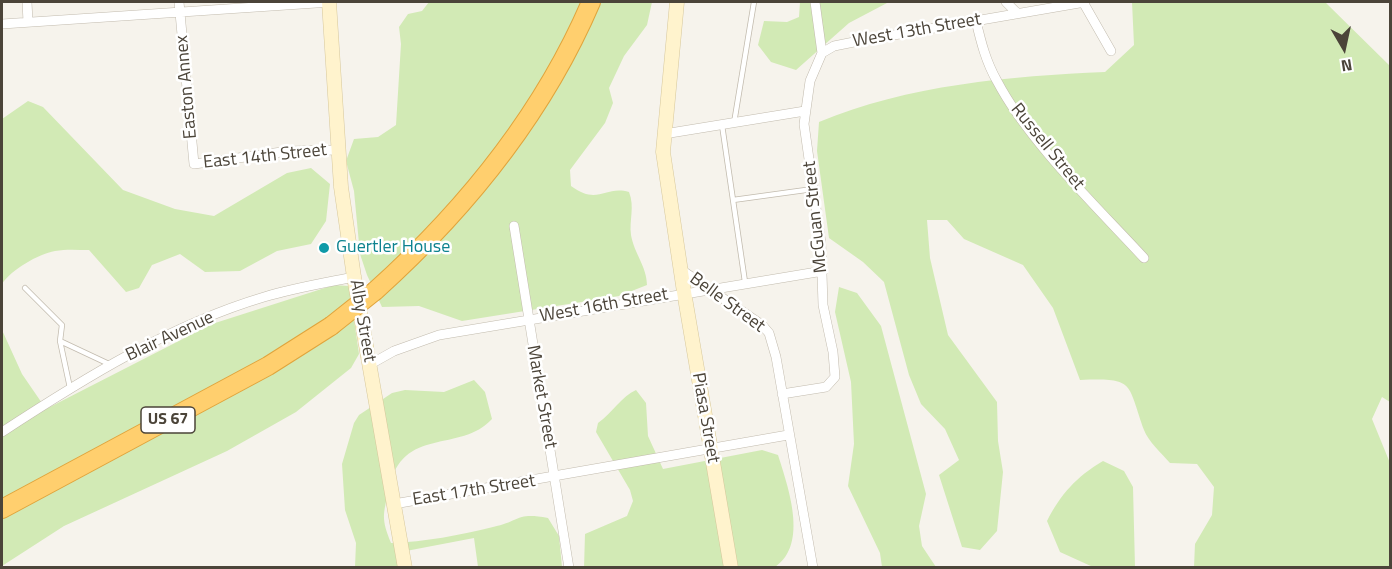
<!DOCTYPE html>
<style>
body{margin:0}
#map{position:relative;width:1392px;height:569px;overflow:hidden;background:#f6f3ec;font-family:"Titillium Web",sans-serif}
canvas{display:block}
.frame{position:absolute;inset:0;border:3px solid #4b4439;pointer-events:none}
.north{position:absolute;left:1314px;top:18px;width:60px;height:60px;-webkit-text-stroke:4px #fff;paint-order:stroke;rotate:171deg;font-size:16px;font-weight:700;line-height:24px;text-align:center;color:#4b4439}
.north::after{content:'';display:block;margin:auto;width:21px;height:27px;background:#4b4439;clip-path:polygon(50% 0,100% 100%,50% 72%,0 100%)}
</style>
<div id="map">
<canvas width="1392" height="569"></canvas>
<div class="frame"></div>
<div class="north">N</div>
</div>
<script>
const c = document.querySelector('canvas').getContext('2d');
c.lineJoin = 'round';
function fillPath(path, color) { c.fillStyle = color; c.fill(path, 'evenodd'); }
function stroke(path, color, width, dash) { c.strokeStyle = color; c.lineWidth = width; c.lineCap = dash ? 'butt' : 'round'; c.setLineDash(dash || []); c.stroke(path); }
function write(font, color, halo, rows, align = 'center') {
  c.font = font + ' "Titillium Web",sans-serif'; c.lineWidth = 5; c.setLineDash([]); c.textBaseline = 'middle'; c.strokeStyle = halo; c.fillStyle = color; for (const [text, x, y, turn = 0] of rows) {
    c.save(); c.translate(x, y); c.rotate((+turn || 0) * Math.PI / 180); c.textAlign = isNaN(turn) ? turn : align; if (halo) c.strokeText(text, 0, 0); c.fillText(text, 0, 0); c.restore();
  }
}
const green = new Path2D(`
 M429 2H652L647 25 624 56 609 88 613 103 605 123 570 170 571 186C598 206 605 185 629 192 635 207 629 220 631 235 634 253 647 267 647 285L619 296 462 321 419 306 382 307 367 275 360 254 354 191 346 161 354 139 378 137 396 125 401 44 399 27 408 14 422 11Z
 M800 2H886L887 3 849 23 796 70 771 62 758 45 764 21 787 22 799 17Z
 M1132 2H1325L1390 66V402L1382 397 1372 419 1390 463V567H1194L1195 544 1212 515 1214 487 1197 464 1170 463C1162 454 1148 441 1144 430 1127 382 1135 378 1080 380L1053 308 1023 265 964 239 947 220H927L930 258 948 335 997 402 998 441 1003 472 997 531 980 550 962 547 939 475 959 460 945 429 921 404 909 375 884 282 863 262 829 238 817 151 819 122C907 85 1011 76 1105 72L1134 45Z
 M28 101 43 107 123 190 175 209 214 216 287 173 311 168 330 184 326 221 311 244 277 251 240 271 205 272 180 254 152 265 139 288 126 292 89 250C78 250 66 249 55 251 38 254 11 270 2 284V119Z
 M334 285 349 286 359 354 351 368 296 412 227 451 64 526 2 566V330L22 374 46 409 212 324Z
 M839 287 857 293 881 326 926 494 919 526 922 546 936 567H882L880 553 848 486 854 444 851 382 835 312Z
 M474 380 485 392 492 419C460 454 402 425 389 489 383 515 381 518 391 543 425 542 460 535 493 527 521 521 516 512 548 518L559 536 562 567H478L474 538 406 551 409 567H355L356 543 345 510 342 464 354 423 359 415 392 393 405 390 444 392Z
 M636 390 646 403 648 436 663 469 762 450 778 455C788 487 809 544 775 567L584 568 585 534 627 516 633 501 630 490 596 432 598 423C612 413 622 396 636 390Z
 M1103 461 1124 471 1133 487 1135 567H1093L1060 552 1047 521C1061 494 1076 477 1103 461Z`);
const lane = new Path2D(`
 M734 123 754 2
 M722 125 745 282
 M733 200 813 189
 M25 288 62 325 60 341
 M70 388 60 341 109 364`);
const street = new Path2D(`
 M27 2 28 22
 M179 2 194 164 289 151 337 150
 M1006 2 1017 13
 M1083 2 1111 51
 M976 21C981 42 986 62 997 81 1029 142 1097 207 1144 258
 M2 24 331 2
 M822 53 834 46 859 41 1085 2
 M664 134 805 111
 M514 226 569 568
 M680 269 762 325 769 333 776 357 813 568
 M369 365 394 351 439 335 823 271
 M782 394 826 387 835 377 833 352 823 305 821 243 804 124 810 81 822 53 815 2
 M2 432C83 379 170 325 264 297 294 288 324 283 354 277
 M394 504 788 435`);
const secondary = new Path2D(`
 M329 2 341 187 354 277 405 568
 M677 2 663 152 684 292 731 568`);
const highway = new Path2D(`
 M375 291C465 210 543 114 591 2
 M2 509 268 366 331 326`);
const highwayBridge = new Path2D(`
 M331 326 375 291`);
const markers = [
 [324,248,6,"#0f9aa8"]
];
const shields = [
 [168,420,54]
];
const shieldNames = [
 ["US 67",168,420]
];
const streetNames = [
 ["West 13th Street",917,31,-10],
 ["Easton Annex",187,87,-95],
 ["Russell Street",1047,147,51],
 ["East 14th Street",265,157,-6],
 ["McGuan Street",816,217,-96],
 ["Belle Street",727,303,36],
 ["West 16th Street",604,306,-10],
 ["Alby Street",362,321,80],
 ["Blair Avenue",170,337,-25],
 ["Market Street",541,397,80],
 ["Piasa Street",705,418,80],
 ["East 17th Street",474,491,-9]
];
const cultureNames = [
 ["Guertler House",336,248]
];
fillPath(green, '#d2eab5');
stroke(lane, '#c2bbae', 6);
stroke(street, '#c2bbae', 10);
stroke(secondary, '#d6c79b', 15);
stroke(highway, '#e0a43c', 20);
stroke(lane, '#fff', 4.5);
stroke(street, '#fff', 9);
stroke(secondary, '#fff3cd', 14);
stroke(highway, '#ffcf6e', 18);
stroke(highwayBridge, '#e0a43c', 20, []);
stroke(highwayBridge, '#ffcf6e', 18);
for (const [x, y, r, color] of markers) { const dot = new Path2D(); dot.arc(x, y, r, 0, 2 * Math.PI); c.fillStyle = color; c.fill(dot); stroke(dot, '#fff', 2); }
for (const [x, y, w] of shields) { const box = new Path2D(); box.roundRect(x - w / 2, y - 13, w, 26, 4.5); c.fillStyle = '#fff'; c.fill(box); stroke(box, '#4b4439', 1.5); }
write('bold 16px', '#4b4439', null, shieldNames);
write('18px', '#4b4439', '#fff', streetNames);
write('18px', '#0d838f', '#fff', cultureNames, 'left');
</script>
